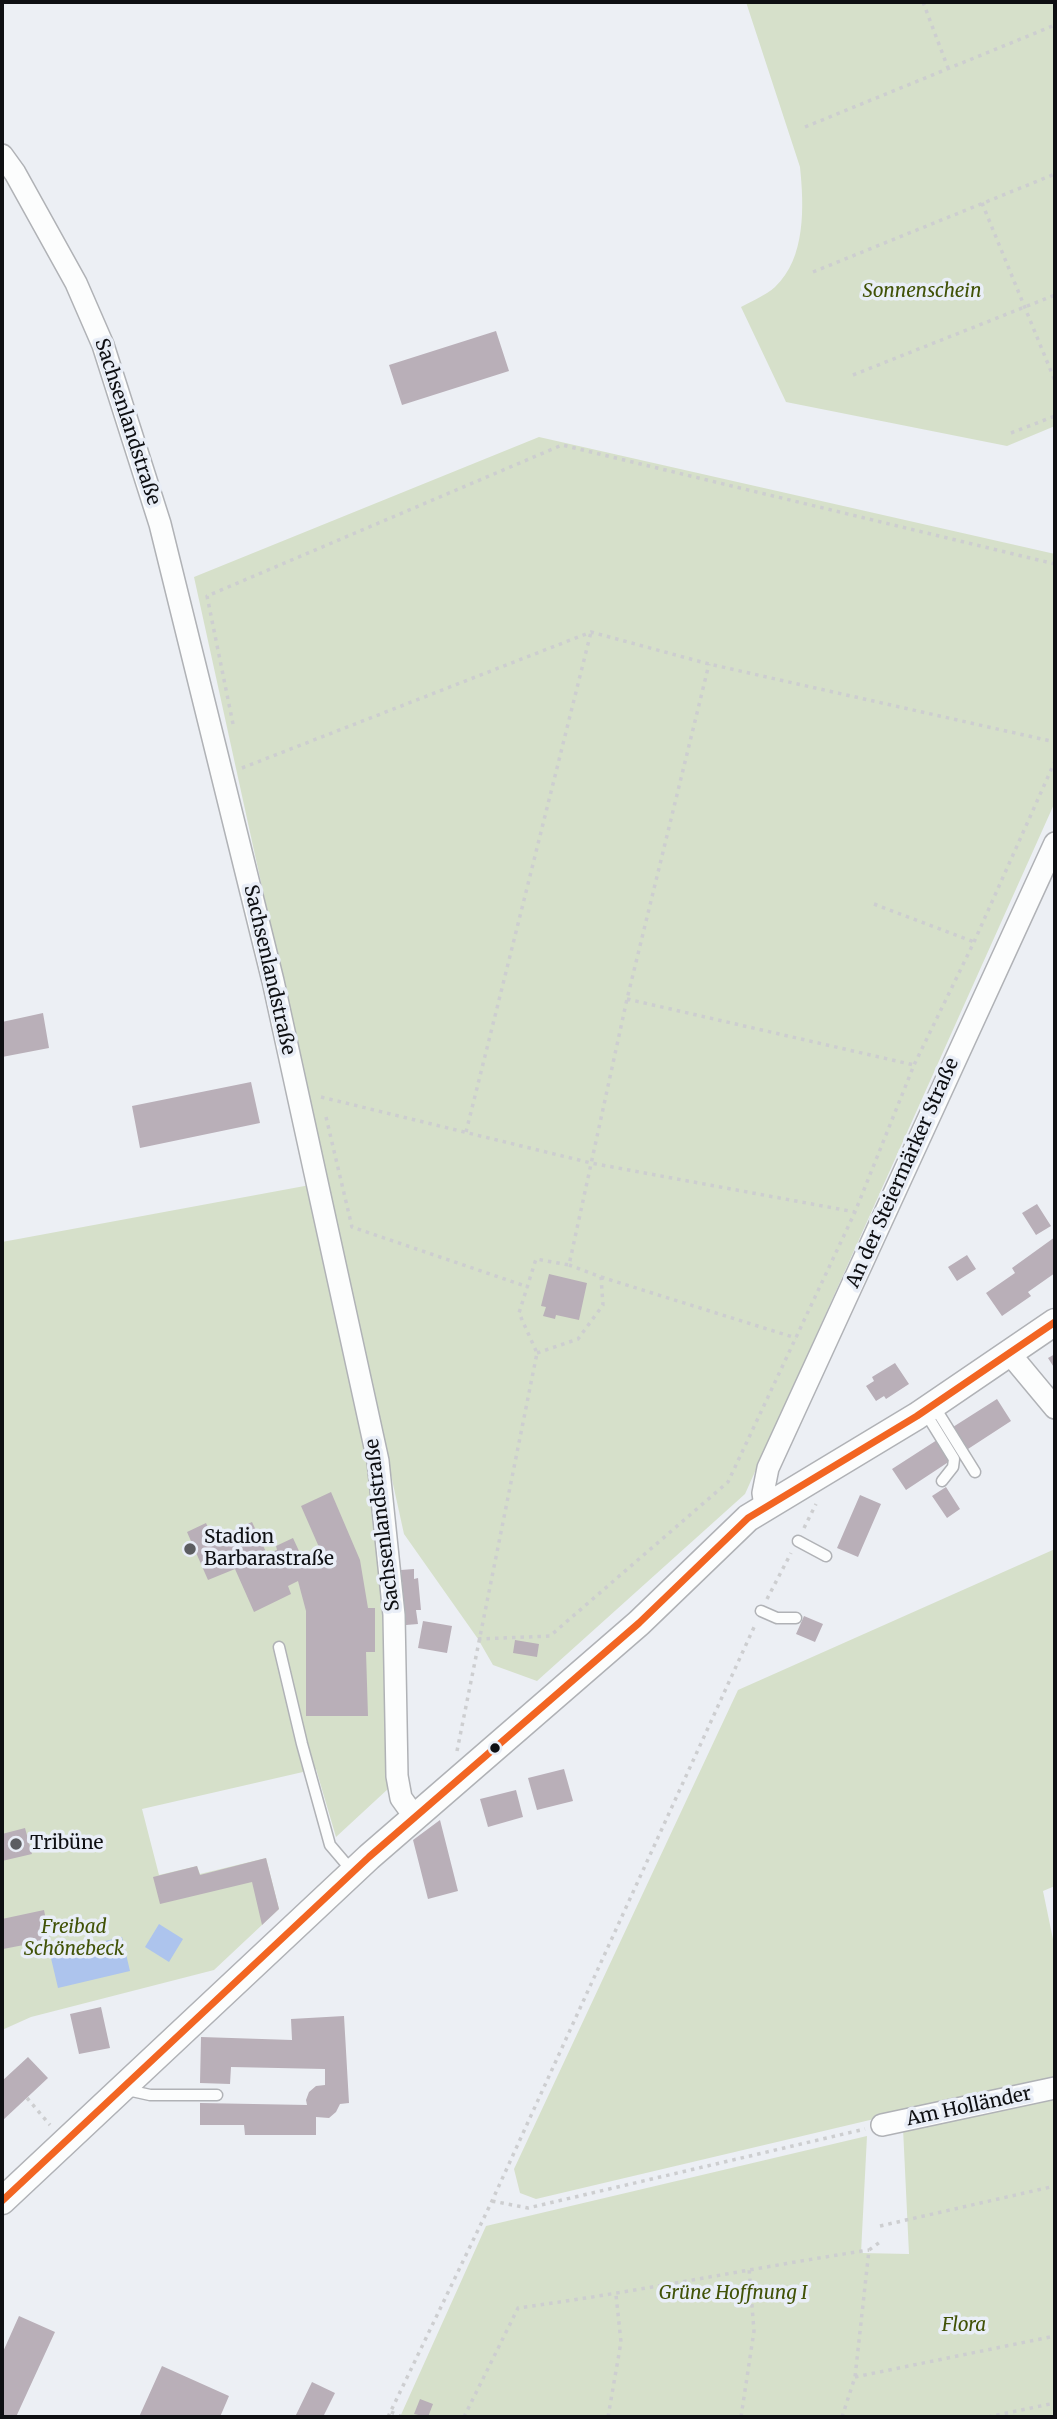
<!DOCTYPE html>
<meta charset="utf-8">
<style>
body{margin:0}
#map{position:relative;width:1057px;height:2419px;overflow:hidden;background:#eceff4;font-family:Merriweather,serif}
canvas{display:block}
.frame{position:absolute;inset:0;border:4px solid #0e0f12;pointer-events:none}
</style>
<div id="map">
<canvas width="1057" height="2419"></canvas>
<div class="frame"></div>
</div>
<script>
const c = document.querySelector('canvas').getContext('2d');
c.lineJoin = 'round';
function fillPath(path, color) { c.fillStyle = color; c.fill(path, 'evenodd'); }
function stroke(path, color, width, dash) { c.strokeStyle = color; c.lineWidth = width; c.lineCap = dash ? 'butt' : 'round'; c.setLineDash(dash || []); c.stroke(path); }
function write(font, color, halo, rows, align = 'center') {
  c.font = font + ' Merriweather,serif'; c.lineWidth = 7; c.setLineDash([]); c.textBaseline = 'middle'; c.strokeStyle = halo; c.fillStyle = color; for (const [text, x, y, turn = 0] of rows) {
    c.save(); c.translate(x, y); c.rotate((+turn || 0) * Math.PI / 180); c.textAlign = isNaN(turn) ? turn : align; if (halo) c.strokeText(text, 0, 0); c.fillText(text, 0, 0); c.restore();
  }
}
const green = new Path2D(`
 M746 2H1055V426L1007 446 786 402 741 307C752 301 766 295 775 287 806 258 804 206 800 167Z
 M539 437 1055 554V802L745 1494 537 1681 493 1665 478 1639 404 1534 194 577Z
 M310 1185 370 1463 388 1635 389 1788 336 1837 316 1769 142 1809 159 1875 197 1866 200 1874 266 1858 279 1909 214 1970 31 2017 2 2030V1242Z
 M1055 1549V1886L1043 1891 1055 1949V2082L870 2120 536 2199 520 2193 514 2169 738 1690Z
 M1055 2095V2417H400L486 2226 867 2136 861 2253 909 2254 903 2128Z`);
const water = new Path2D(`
 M159 1924 183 1939 169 1962 145 1947Z
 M122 1937 130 1971 58 1988 50 1954Z`);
const building = new Path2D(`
 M496 331 509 371 402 405 389 365Z
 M43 1013 49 1048 2 1057V1022Z
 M251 1082 260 1123 140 1148 132 1106Z
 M1037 1204 1051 1226 1036 1235 1022 1213Z
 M1055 1237V1273L1028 1292 1031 1296 1002 1316 986 1293 1015 1273 1012 1268Z
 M967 1255 976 1269 957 1281 948 1267Z
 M549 1274 587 1283 579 1320 556 1315 555 1319 543 1316 546 1307 541 1306Z
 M1055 1354V1369L1048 1358Z
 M895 1363 909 1384 886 1399 884 1396 876 1401 866 1386 874 1381 872 1377Z
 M997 1399 1011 1421 968 1449 953 1427Z
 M937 1440 950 1461 906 1490 892 1469Z
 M946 1487 960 1509 947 1518 932 1496Z
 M331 1492 360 1560 368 1608H375V1652H366L368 1716H306V1611L298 1581 288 1586 291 1594 254 1612 235 1569 208 1580 187 1532 206 1523 213 1539 252 1522 267 1554 277 1550 276 1546 293 1538 304 1562 322 1554 301 1506Z
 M860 1495 881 1504 858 1557 837 1548Z
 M414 1569V1579L418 1578 421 1610H416L418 1624 406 1625 401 1570Z
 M804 1616 823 1624 815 1642 796 1634Z
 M423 1621 452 1626 447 1653 418 1648Z
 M515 1640 539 1644 537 1657 513 1653Z
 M564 1769 573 1801 537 1810 528 1778Z
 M516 1790 523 1817 488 1827 480 1799Z
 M440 1820 458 1891 428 1899 413 1840Z
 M25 1828 32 1854 2 1861V1834Z
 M266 1858 279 1909 262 1925 252 1882 160 1904 153 1877 197 1866 200 1875Z
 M44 1910 50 1940 3 1949 2 1919Z
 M101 2007 110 2048 79 2054 70 2014Z
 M344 2016 349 2103 340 2104 336 2112 329 2118 316 2117V2135H245L244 2125H200V2103L307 2105 306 2100 309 2092 316 2086 325 2085V2069L231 2067 230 2084 200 2083 201 2037 292 2040 291 2019Z
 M28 2057 48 2078 2 2121V2081Z
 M19 2316 55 2332 16 2417H2V2354Z
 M162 2366 229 2396 220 2417H139Z
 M312 2382 335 2393 323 2417H295Z
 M420 2399 433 2404 428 2417 414 2414Z`);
const path = new Path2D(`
 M923 2 948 68
 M805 127 1055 25
 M982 203 1055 381
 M813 272 1055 174
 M853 375 1055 295
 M1011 433 1055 416
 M233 724 207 596 562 445 1055 564
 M242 768 591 632 709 664 1055 742
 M874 904 974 942
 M627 999 914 1065
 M321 1097 591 1163 855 1212
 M326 1117 352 1227 528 1287
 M466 1132 591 632
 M601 1277 796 1338
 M537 1353 578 1339 603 1305 601 1277 569 1265
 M804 1528 816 1504
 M767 1599 791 1553
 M478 1639 550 1636 728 1482 855 1212 914 1065 974 942 1055 761
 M457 1751 537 1353 519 1313 536 1259 569 1265 627 999 709 664
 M27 2098 50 2125
 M492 2201 528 2208 865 2129
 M880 2226 1055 2186
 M855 2377 1055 2336
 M391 2412 402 2417
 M388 2417 492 2201 755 1625
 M464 2417 518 2308C636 2292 752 2268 869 2250
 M608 2417 621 2342 616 2295
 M741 2417 754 2331 749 2268
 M842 2417 855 2377 869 2250 880 2242
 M988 2417 1055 2403`);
const service = new Path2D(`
 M934 1406 975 1472
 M925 1412 954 1459 953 1467 942 1481
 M798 1541 826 1556
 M761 1611 777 1618H796
 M279 1647 302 1744 330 1845 353 1872
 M123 2089 150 2095H217`);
const minor = new Path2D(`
 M2 155 15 173 76 283 103 345 160 524 273 981 378 1461 394 1615 397 1776 401 1798 414 1816
 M1010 1354 1055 1408
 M765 1506 763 1493 768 1468C865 1260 958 1051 1055 843
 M882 2125 1055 2088`);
const tertiary = new Path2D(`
 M2 2201 369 1857 639 1623 748 1518 917 1416 1055 1322`);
const bus1 = new Path2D(`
 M2 2201 369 1857 639 1623 748 1518 917 1416 1055 1322`);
const markers = [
 [190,1549,7,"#5c5d61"],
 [495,1748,6,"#0e0f12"],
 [16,1844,7,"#5c5d61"]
];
const parkNames = [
 ["Sonnenschein",922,292],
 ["Freibad",74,1928],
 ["Schönebeck",74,1950],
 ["Grüne Hoffnung I",733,2294],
 ["Flora",964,2326]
];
const streetNames = [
 ["Sachsenlandstraße",127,422,72],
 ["Sachsenlandstraße",269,970,77],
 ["An der Steiermärker Straße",903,1173,-66],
 ["Sachsenlandstraße",383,1525,-97],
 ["Am Holländer",969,2107,-12]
];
const poiNames = [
 ["Stadion",204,1538],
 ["Barbarastraße",204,1560],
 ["Tribüne",30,1844]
];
fillPath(green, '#d6e0ca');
fillPath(water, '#adc4ed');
fillPath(building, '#b9afb8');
stroke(service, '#b0b2b6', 13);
stroke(minor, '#b0b2b6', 24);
stroke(tertiary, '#b0b2b6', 29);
stroke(path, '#cdced0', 3.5, [3.5, 5]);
stroke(service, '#fcfdfd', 10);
stroke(minor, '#fcfdfd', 21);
stroke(tertiary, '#fcfdfd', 26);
stroke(bus1, '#f26522', 7);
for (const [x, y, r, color] of markers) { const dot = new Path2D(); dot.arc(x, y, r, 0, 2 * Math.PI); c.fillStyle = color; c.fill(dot); stroke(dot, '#e9eef7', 2.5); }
write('italic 19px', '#415207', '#e9eef7', parkNames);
write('19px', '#0e0f12', '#e9eef7', streetNames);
write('19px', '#0e0f12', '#e9eef7', poiNames, 'left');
</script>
